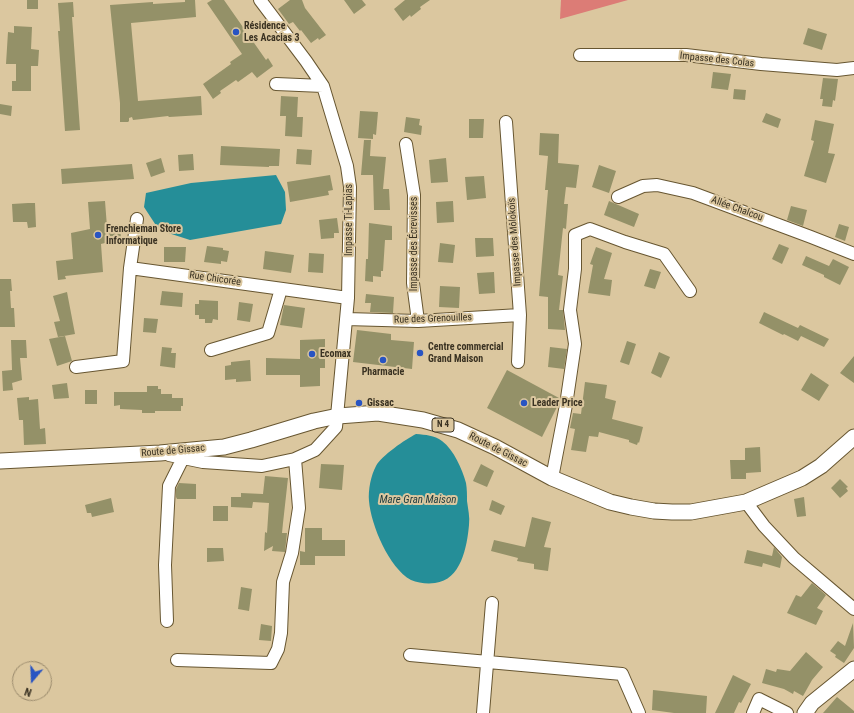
<!DOCTYPE html>
<meta charset="utf-8">
<style>
body{margin:0}
#map{position:relative;width:854px;height:713px;overflow:hidden;background:#dbc79f;font-family:"Roboto Condensed",sans-serif}
canvas{display:block}
.north{position:absolute;left:12px;top:661px;width:40px;height:40px;box-sizing:border-box;background:#dbc79f;border:1px solid #9b8b6d;border-radius:50%;rotate:199deg;font-size:11px;font-weight:700;line-height:16px;text-align:center;color:#3a3222}
.north::after{content:'';display:block;margin:auto;width:14px;height:18px;background:#2854c2;clip-path:polygon(50% 0,100% 100%,50% 72%,0 100%)}
</style>
<div id="map">
<canvas width="854" height="713"></canvas>
<div class="north">N</div>
</div>
<script>
const c = document.querySelector('canvas').getContext('2d');
c.lineJoin = 'round';
function fillPath(path, color) { c.fillStyle = color; c.fill(path, 'evenodd'); }
function stroke(path, color, width, dash) { c.strokeStyle = color; c.lineWidth = width; c.lineCap = dash ? 'butt' : 'round'; c.setLineDash(dash || []); c.stroke(path); }
function write(font, color, halo, rows, align = 'center') {
  c.font = font + ' "Roboto Condensed",sans-serif'; c.lineWidth = 4; c.setLineDash([]); c.textBaseline = 'middle'; c.strokeStyle = halo; c.fillStyle = color; for (const [text, x, y, turn = 0] of rows) {
    c.save(); c.translate(x, y); c.rotate((+turn || 0) * Math.PI / 180); c.textAlign = isNaN(turn) ? turn : align; if (halo) c.strokeText(text, 0, 0); c.fillText(text, 0, 0); c.restore();
  }
}
const green = new Path2D(`
 M561 0H628L560 19Z`);
const water = new Path2D(`
 M276 175 285 192 286 210 281 224 190 240 159 230 144 207 146 193 191 183Z
 M416 434C426 435 434 435 442 441 454 450 462 469 466 483 467 489 467 495 467 501 468 509 470 517 469 525 467 547 461 580 435 583 427 584 418 583 411 580 389 568 371 525 369 501 368 490 371 475 376 466 381 456 406 439 416 434Z`);
const building = new Path2D(`
 M27 0H38V9H27Z
 M185 0H195L196 17 131 23 138 101 201 96 202 115 169 117 168 116 133 120 132 117 129 118V121L128 122H120V103L110 5 153 2V4L185 2Z
 M212 0H224L266 60 268 58 273 66 257 78 252 72 238 82 236 80 220 91 221 93 213 99 203 84 231 64 230 62 242 54 207 3Z
 M290 0H302L305 8 326 35 319 40 318 38 311 43 301 30 300 31 293 22 289 24 278 9Z
 M344 0H362L366 5 354 14Z
 M405 0H430L420 7 421 9 411 17 410 15 403 21 394 9Z
 M73 2 74 17H72L80 130 65 131 58 31H60L58 3Z
 M14 26 32 27 31 49 39 50 38 66H31V91H12V81H16V64H6L8 32 14 33Z
 M808 28 827 34 822 50 803 44Z
 M713 72 731 74 728 90 711 88Z
 M823 78 838 79 835 101 833 100 832 107 822 106 823 99H820Z
 M734 89 746 90 745 100 733 99Z
 M281 96 298 97 297 117H303L302 137 285 136 286 116H280Z
 M0 104 12 106 11 116 0 114Z
 M360 111 378 112 376 135 373 134V139L358 138Z
 M766 113 781 119 778 128 762 122Z
 M406 117 420 119 419 125 422 126 421 135 404 132Z
 M469 119H484L483 138H469Z
 M815 120 834 124 828 153 835 154 826 183 804 176 814 141 811 140Z
 M540 133 559 134 558 163 579 165 576 188 566 187 564 204H568L566 229 563 228 558 275 563 276 559 310H563L565 330 548 329V297L539 296 548 190H545L548 156 539 155Z
 M364 140H371L370 156 386 157 383 189H389L390 210H374L373 175H361Z
 M221 146 280 149 279 166H269V167L220 165Z
 M297 149 312 150 311 165 296 164Z
 M193 154 194 170 179 171 178 155Z
 M161 158 165 172 151 177 146 163Z
 M446 158 448 182 431 183 429 160Z
 M132 164 134 179 62 184 61 169Z
 M599 165 616 171 609 193 592 187Z
 M330 175 333 190 328 191 329 195 290 202 287 182Z
 M484 176 486 198 467 200 465 177Z
 M105 201 107 227 120 224 121 239 101 244 103 272 65 276 66 279 58 280 56 261 73 259 71 233 90 229 88 202Z
 M453 201 454 222 437 223 436 202Z
 M609 201 639 214 634 227 604 215Z
 M28 203H35L36 227 28 228 27 222H13L12 204Z
 M791 206 807 210 803 226 787 220Z
 M337 218 339 233H334V238L321 239 319 220Z
 M369 223 392 226V240H385L383 271H381V277L373 276V282L365 281 366 259H368Z
 M839 224 849 227 845 241 835 237Z
 M475 238H493L494 256 476 257Z
 M440 243 455 245 453 263 438 262Z
 M779 244 789 248 782 264 772 259Z
 M207 246 223 248V250L229 251 227 262 221 261V264L204 262Z
 M164 247H186L185 262H164Z
 M596 247 612 253 604 279 612 280 610 296 588 293 593 265 590 264Z
 M265 251 294 255 291 273 263 269Z
 M309 253 324 254 323 273 308 272Z
 M806 256 829 266 833 259 849 267 840 285 824 277V275L802 265Z
 M650 269 661 272 655 289 644 286Z
 M494 272 495 293 479 294 477 273Z
 M0 279H11L12 291H10L11 308H14L15 327H0Z
 M440 286 460 287 459 308 439 307Z
 M162 291 183 293 182 307 160 305Z
 M67 292 75 334 58 337 54 322 60 321 53 296Z
 M366 294 394 297 393 313 370 312 371 303H365Z
 M199 300 218 301V320L213 319 212 323H205V319H199V315H195V304H199Z
 M239 302 253 304 250 322 237 320Z
 M284 305 305 308 302 328 280 325Z
 M764 312 798 328 800 325 829 339 824 347 801 336 798 341 784 334 783 335 759 323Z
 M144 318 158 319 156 333 143 332Z
 M357 330 391 334V340L414 342 412 369 353 362Z
 M65 336 72 361 57 366 49 339Z
 M325 339V368H320V386L300 387V375H266V358L300 359V340Z
 M11 340H26L27 358H20L22 380 12 383 13 390 3 391 2 371 12 370Z
 M627 341 636 344 629 365 620 362Z
 M162 347 172 348 171 353H176L175 368 160 366Z
 M550 347 567 349 564 369 548 367Z
 M659 352 670 357 661 378 651 373Z
 M854 356V383L840 373Z
 M250 360 251 381 236 382V379L225 380V366L231 365V362Z
 M507 370 559 398 558 405 542 437 487 408Z
 M811 373 829 385 819 401 801 390Z
 M585 382 607 385 605 398 616 401 612 419 643 427 639 443 638 442 637 445 629 442V440L599 432 598 437 589 436 586 452 571 450 575 429 570 428 573 413 581 414Z
 M67 383 69 398 54 399 52 385Z
 M147 386H158V389H161V394H172V398H183V406H181V411H155V413H142V410L120 409V405L114 406V392H147Z
 M85 390H97V404H85Z
 M29 397V400L38 399 40 429 45 428 46 444 24 445 23 420H19L17 398Z
 M760 447 761 472 746 473V479H731L730 460H745V448Z
 M321 464 344 465 342 490 319 488Z
 M481 464 494 471 487 487 473 481Z
 M265 476 288 478 283 523 282 533H287L285 552 272 551 273 546 264 551 265 532 267 533 269 503 253 502 252 508 231 507V497H241V493L263 494Z
 M840 479 848 487 846 488 848 491 840 498 831 488Z
 M179 483 196 484V499H177L176 497V489Z
 M804 497 806 516 797 517 794 499Z
 M111 498 114 512 92 517 91 513H87L85 505Z
 M492 500 505 506 501 515 489 510Z
 M213 506H228V521H213Z
 M532 517 551 522 544 547 551 548 548 571 534 569V564L517 561 518 558 491 551 494 540 525 547Z
 M305 528H322V540H345V556H315V565H300V551L305 552Z
 M774 547 782 557 780 568 763 563 762 567 744 563 747 550 772 556Z
 M207 548H223L224 561 207 562Z
 M812 583 826 595 817 608 823 611 816 625 787 613 796 595 801 597Z
 M241 587 252 589 249 611 238 609Z
 M853 623 854 648 844 663 835 657 836 655 830 651 838 641 845 646Z
 M261 624 272 626 271 641 259 640Z
 M806 652 823 667 812 680 803 696 794 691 793 694 784 689 762 683 766 669 776 672 777 669 790 671Z
 M733 675 751 684 741 703 739 702 734 713H715Z
 M653 690 707 696 706 713H674L652 710Z
 M837 697 854 711V713H823Z`);
const minor = new Path2D(`
 M580 55H686L761 64 837 70 854 68
 M276 84 323 86
 M506 122 520 315 518 362
 M406 144 414 195 413 283 418 321
 M618 197 643 186 657 185 693 193 811 237 854 254
 M137 219 130 268 348 298
 M346 319 418 321 520 315
 M211 350 268 333 281 289
 M76 367 123 361 130 268
 M169 455 203 462 262 466 295 459 315 450 336 427 348 298 350 187 347 166 323 86 306 61 260 0
 M552 478 566 405 575 344 570 310 575 269V235L590 229 625 242 664 254 690 291
 M746 502 764 526 794 558 854 609
 M167 621 165 565 169 486 183 458
 M410 655 622 674 639 713
 M177 660 271 663 278 649 281 633 283 582 292 553 299 508 295 459
 M483 713 492 603
 M753 713 759 699 787 713`);
const major = new Path2D(`
 M0 461 160 453 224 447 251 440 314 421 338 416 378 413 423 420 458 430 495 447 552 478 610 502 631 507 654 511 672 512H691L746 502 802 478 821 466 854 437
 M805 713 812 703 854 669`);
const markers = [
 [236,32,4,"#2854c2"],
 [98,235,4,"#2854c2"],
 [420,353,4,"#2854c2"],
 [312,354,4,"#2854c2"],
 [383,360,4,"#2854c2"],
 [359,403,4,"#2854c2"],
 [524,403,4,"#2854c2"]
];
const shields = [
 [443,425,22]
];
const shieldNames = [
 ["N 4",443,425]
];
const poiNames = [
 ["Résidence",244,26],
 ["Les Acacias 3",244,38],
 ["Frenchieman Store",106,229],
 ["Informatique",106,241],
 ["Centre commercial",428,347],
 ["Grand Maison",428,359],
 ["Ecomax",320,354],
 ["Pharmacie",383,372,"center"],
 ["Gissac",367,403],
 ["Leader Price",532,403]
];
const streetNames = [
 ["Impasse des Colas",717,60,6],
 ["Allée Chalcou",737,209,20],
 ["Impasse Ti-Lapias",349,220,-90],
 ["Impasse des Môlokoïs",515,242,-94],
 ["Impasse des Écrevisses",414,244,-90],
 ["Rue Chicorée",215,279,8],
 ["Rue des Grenouilles",433,319,-2],
 ["Route de Gissac",498,450,27],
 ["Route de Gissac",173,451,-5]
];
const waterNames = [
 ["Mare Gran Maison",418,500]
];
fillPath(green, '#dc7c76');
fillPath(water, '#258e98');
fillPath(building, '#949168');
stroke(minor, '#675631', 14);
stroke(major, '#675631', 17);
stroke(minor, '#fff', 12);
stroke(major, '#fff', 15);
for (const [x, y, r, color] of markers) { const dot = new Path2D(); dot.arc(x, y, r, 0, 2 * Math.PI); c.fillStyle = color; c.fill(dot); stroke(dot, '#dbc79f', 1.5); }
for (const [x, y, w] of shields) { const box = new Path2D(); box.roundRect(x - w / 2, y - 7, w, 14, 3); c.fillStyle = '#dbc79f'; c.fill(box); stroke(box, '#3a3222', 1); }
write('bold 9px', '#3a3222', null, shieldNames);
write('bold 10px', '#3a3222', '#dbc79f', poiNames, 'left');
write('10px', '#3a3222', '#dbc79f', streetNames);
write('italic 11px', '#1c3a3e', '#dbc79f', waterNames);
</script>
